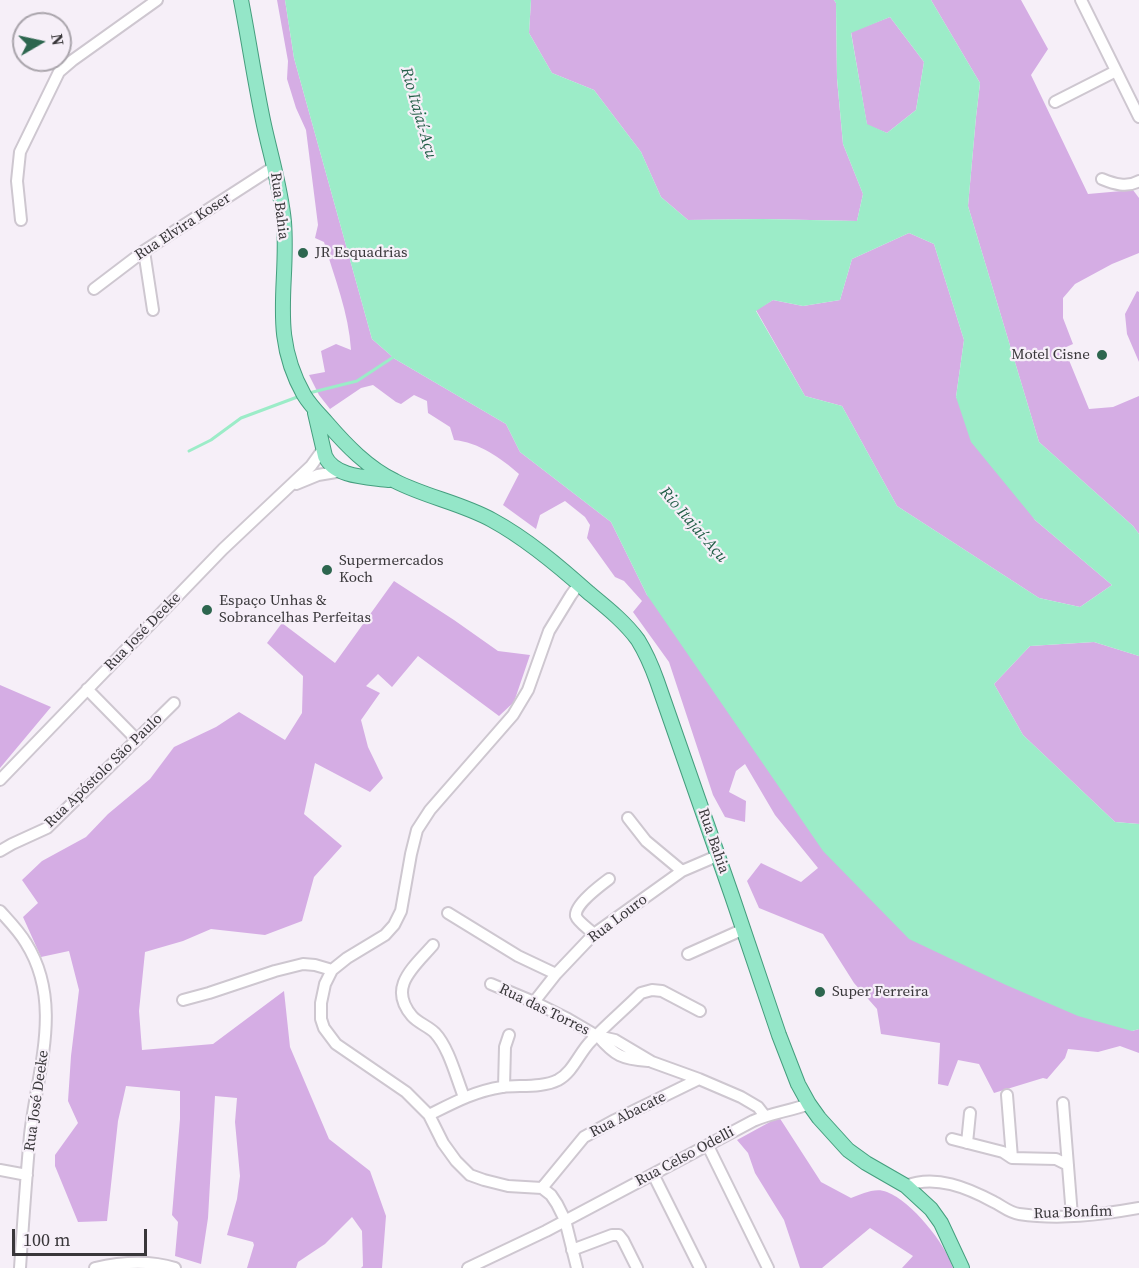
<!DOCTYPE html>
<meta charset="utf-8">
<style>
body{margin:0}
#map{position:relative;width:1139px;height:1268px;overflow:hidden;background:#f6eff8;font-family:"Source Serif 4",serif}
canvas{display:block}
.north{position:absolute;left:12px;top:12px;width:60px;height:60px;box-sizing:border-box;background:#f6eff8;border:2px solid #aaa5ac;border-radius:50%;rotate:81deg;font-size:16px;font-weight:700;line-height:24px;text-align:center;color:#39373a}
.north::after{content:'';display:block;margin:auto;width:21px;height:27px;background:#2d664f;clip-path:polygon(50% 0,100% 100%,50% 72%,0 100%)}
.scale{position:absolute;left:12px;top:1229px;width:135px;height:27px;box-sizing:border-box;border:3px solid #39373a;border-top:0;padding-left:8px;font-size:18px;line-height:21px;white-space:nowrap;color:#39373a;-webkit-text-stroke:4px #f6eff8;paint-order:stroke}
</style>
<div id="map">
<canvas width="1139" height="1268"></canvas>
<div class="north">N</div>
<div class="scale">100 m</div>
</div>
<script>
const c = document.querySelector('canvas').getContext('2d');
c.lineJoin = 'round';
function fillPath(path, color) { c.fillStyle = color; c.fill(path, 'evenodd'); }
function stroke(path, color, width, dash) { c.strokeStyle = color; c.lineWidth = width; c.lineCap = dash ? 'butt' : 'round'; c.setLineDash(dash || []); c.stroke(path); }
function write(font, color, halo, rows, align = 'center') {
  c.font = font + ' "Source Serif 4",serif'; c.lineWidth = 4.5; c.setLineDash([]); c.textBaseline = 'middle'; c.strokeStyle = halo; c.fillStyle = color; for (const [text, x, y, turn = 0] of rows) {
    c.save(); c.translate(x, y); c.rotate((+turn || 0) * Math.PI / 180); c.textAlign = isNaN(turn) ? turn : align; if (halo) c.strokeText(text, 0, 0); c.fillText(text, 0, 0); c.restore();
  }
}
const green = new Path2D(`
 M277 0H285L294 58 372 339 395 359 506 424 520 452 611 522 647 595 1132 1031 1139 1029V1053L1120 1046 1098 1052 1068 1049 1065 1058 1047 1079 1043 1078 994 1093 979 1064 958 1060 948 1086 938 1084 940 1043 881 1034 877 1009 854 983 823 934 759 908 747 881 761 863 801 882 818 868 775 815 745 764 736 771 729 792 746 801 745 822 725 817 713 795 669 662 633 612 642 601 624 581 615 577 587 538 590 525 585 517 565 501 540 515 536 529 503 505 519 474C501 458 478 442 454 440L450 427 428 413 427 401 414 395 401 404 396 402 373 385 361 388 330 409 319 395 309 375 325 372 321 351 336 344 351 350C349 313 334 277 324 242L315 238 318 225 306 130 296 108 287 79 288 61Z
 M531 0H834L836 3 837 79 843 144 863 194 857 221 763 219 688 220 661 197 641 152 594 90 552 73 529 33Z
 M931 0H1021L1048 49 1031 75 1088 194 1133 190 1139 198V253L1112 264 1075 284 1063 298V318L1073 344 1064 348 1089 409 1113 407 1139 396V534L1133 526 1039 442 968 206 976 117 980 83Z
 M890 17 924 62 916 110 887 133 867 125 851 32Z
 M909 233 934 244 964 340 956 397 1035 520 1112 585 1080 607 1039 598 897 506 842 406 805 396 756 310 773 300 803 306 840 300 852 259Z
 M1137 291 1139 292V362L1127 334 1125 314Z
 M394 581 454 620 498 651 530 655 514 702 499 716 418 656 392 687 378 674 366 686 380 693 361 720 368 747 383 778 370 792 315 763 304 814 342 846 314 877 302 921 265 935 211 929 183 941 145 952 139 1011 142 1050 213 1044 284 991 290 1047 329 1139 370 1171 386 1216 382 1268H361L363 1266 362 1231 352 1217 325 1244 298 1262 296 1268H247L254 1245 253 1242 227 1235 237 1199 240 1176 235 1122 237 1098 215 1096 208 1218 201 1264 175 1256 178 1222 172 1215 180 1119V1091L126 1086 118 1121 107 1221 78 1222 55 1166V1155L78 1123 68 1101 71 1056 79 990 69 951 41 957 23 917 38 903 22 880 42 861 86 837 108 814 150 779 174 747 216 727 239 712 285 740 302 713 303 676 267 643 282 623 335 663Z
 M1094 642 1139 656V824L1115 822 1023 735 994 684 1030 646Z
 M0 685 51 707 0 768Z
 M779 1117 821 1182 851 1198C862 1194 875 1187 887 1192 912 1202 945 1243 953 1268H902L913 1256 870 1228 822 1268H800L784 1220 755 1173 748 1153 737 1140Z`);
const water = new Path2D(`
 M285 0H531L529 33 552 73 594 90 641 152 661 197 688 220 763 219 857 221 863 194 843 144 837 78 836 3 834 0H931L980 83 976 117 968 206 1039 442 1133 526 1139 534V656L1094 642 1030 646 994 684 1023 735 1115 822 1139 824V1029L1132 1031 1078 1016 1006 985 909 939 823 851 647 595 611 522 520 452 506 424 395 359 372 339 294 58ZM890 17 924 62 916 110 887 133 867 124 851 33ZM909 233 934 244 964 340 956 397 971 442 1035 520 1112 585 1080 607 1039 598 897 506 842 406 805 396 756 311 773 300 803 306 840 300 852 259Z`);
const stream = new Path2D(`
 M309 393 357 381 395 356
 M189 451 211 440 241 418 300 396`);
const minor = new Path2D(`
 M1081 0 1139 117
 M1055 102 1116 71
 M1102 179C1114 184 1127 188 1139 181
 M21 220 17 181 20 152 59 72 73 60 157 0
 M144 251 153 310
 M94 289 144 251 274 167
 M296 484 318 475 342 471
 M87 689 137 740
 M0 780 223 549 311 466 324 448
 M628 818 646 841 682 871
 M0 851 12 844 47 828 174 703
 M0 911C9 921 19 931 26 943 64 1003 37 1071 30 1135 26 1179 23 1224 20 1268
 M448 913 518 956 556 974
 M594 934C589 929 578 922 576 916 574 905 601 885 609 879
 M433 945C414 967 387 987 412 1016 418 1023 428 1026 435 1033 449 1048 456 1077 464 1097
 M688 954 744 929
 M491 984 534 1002 568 1019 597 1036 615 1040 652 1062 699 1079 741 1097 758 1107 765 1116
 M183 1000 209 993 275 971 303 964 315 965 332 970
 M534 1002 556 974 594 934 682 871 717 856
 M598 1036C615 1056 622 1059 648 1061
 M504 1087 505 1047 509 1035
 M1007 1095 1012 1158
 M1063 1103 1072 1216
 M429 1115C453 1103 475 1091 502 1087 520 1085 542 1088 558 1080 573 1072 579 1053 591 1041 607 1024 625 1009 641 993L652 990 662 991 700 1011
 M952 1139 1003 1152 1012 1158 1056 1159 1068 1165
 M967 1143 970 1113
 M708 1146 768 1268
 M0 1170 27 1175
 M653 1174 700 1268
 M906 1186C935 1174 968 1188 994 1202 1002 1206 1010 1213 1019 1214 1059 1220 1100 1215 1139 1208
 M542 1188 584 1137 615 1120 699 1079
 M572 1250 612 1235H619L623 1240 637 1268
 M95 1268C121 1262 149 1260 175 1268
 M468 1268 546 1231 753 1121C771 1113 790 1111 809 1104
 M577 1268 565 1220 557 1204 551 1195 542 1188 508 1186 484 1180 470 1175 456 1161 443 1143 429 1115 406 1092 336 1044 324 1028 321 1019V1003L325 984 332 970 347 958 385 935 394 925 401 911 411 854 417 830 430 810 513 715 528 690 549 631 571 595 579 584`);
const major = new Path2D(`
 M241 0C249 41 255 83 264 125 271 157 281 189 284 222 289 286 269 333 304 395 310 405 319 414 327 423 346 445 368 468 395 481 426 497 461 503 492 520 527 539 559 566 589 593 606 607 625 622 638 640 646 653 652 667 657 681L732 896 779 1035 798 1084 809 1104 819 1118 848 1150 866 1163 906 1186 931 1209 941 1223 962 1268
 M315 413 325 456C335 478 368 477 389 480`);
const markers = [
 [303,253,6,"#2d664f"],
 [1102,355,6,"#2d664f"],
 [327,570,6,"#2d664f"],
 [207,610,6,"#2d664f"],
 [820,992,6,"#2d664f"]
];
const streetNames = [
 ["Rua Bahia",279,206,83],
 ["Rua Elvira Koser",183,227,-33],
 ["Rua José Deeke",143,632,-46],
 ["Rua Apóstolo São Paulo",104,771,-44],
 ["Rua Bahia",713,841,71],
 ["Rua Louro",618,919,-37],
 ["Rua das Torres",544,1010,26],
 ["Rua José Deeke",37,1101,-82],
 ["Rua Abacate",628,1115,-27],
 ["Rua Celso Odelli",685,1157,-28],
 ["Rua Bonfim",1073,1213,-2]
];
const poiNames = [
 ["JR Esquadrias",315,253],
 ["Motel Cisne",1090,355,"right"],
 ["Supermercados",339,561],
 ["Koch",339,578],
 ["Espaço Unhas &",219,601],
 ["Sobrancelhas Perfeitas",219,618],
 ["Super Ferreira",832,992]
];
const waterNames = [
 ["Rio Itajaí-Açu",418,113,74],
 ["Rio Itajaí-Açu",693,525,49]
];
fillPath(green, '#d5ade4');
fillPath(water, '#9cecc8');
stroke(stream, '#9cecc8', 3);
stroke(minor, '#cec7d0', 14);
stroke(major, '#459e7e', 16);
stroke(minor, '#fff', 10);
stroke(major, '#94e6c8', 14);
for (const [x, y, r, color] of markers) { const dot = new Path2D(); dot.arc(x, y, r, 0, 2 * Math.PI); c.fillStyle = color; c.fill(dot); stroke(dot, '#f6eff8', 2); }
write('15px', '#39373a', '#f6eff8', streetNames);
write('15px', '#39373a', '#f6eff8', poiNames, 'left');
write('italic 16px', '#225e47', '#f6eff8', waterNames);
</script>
